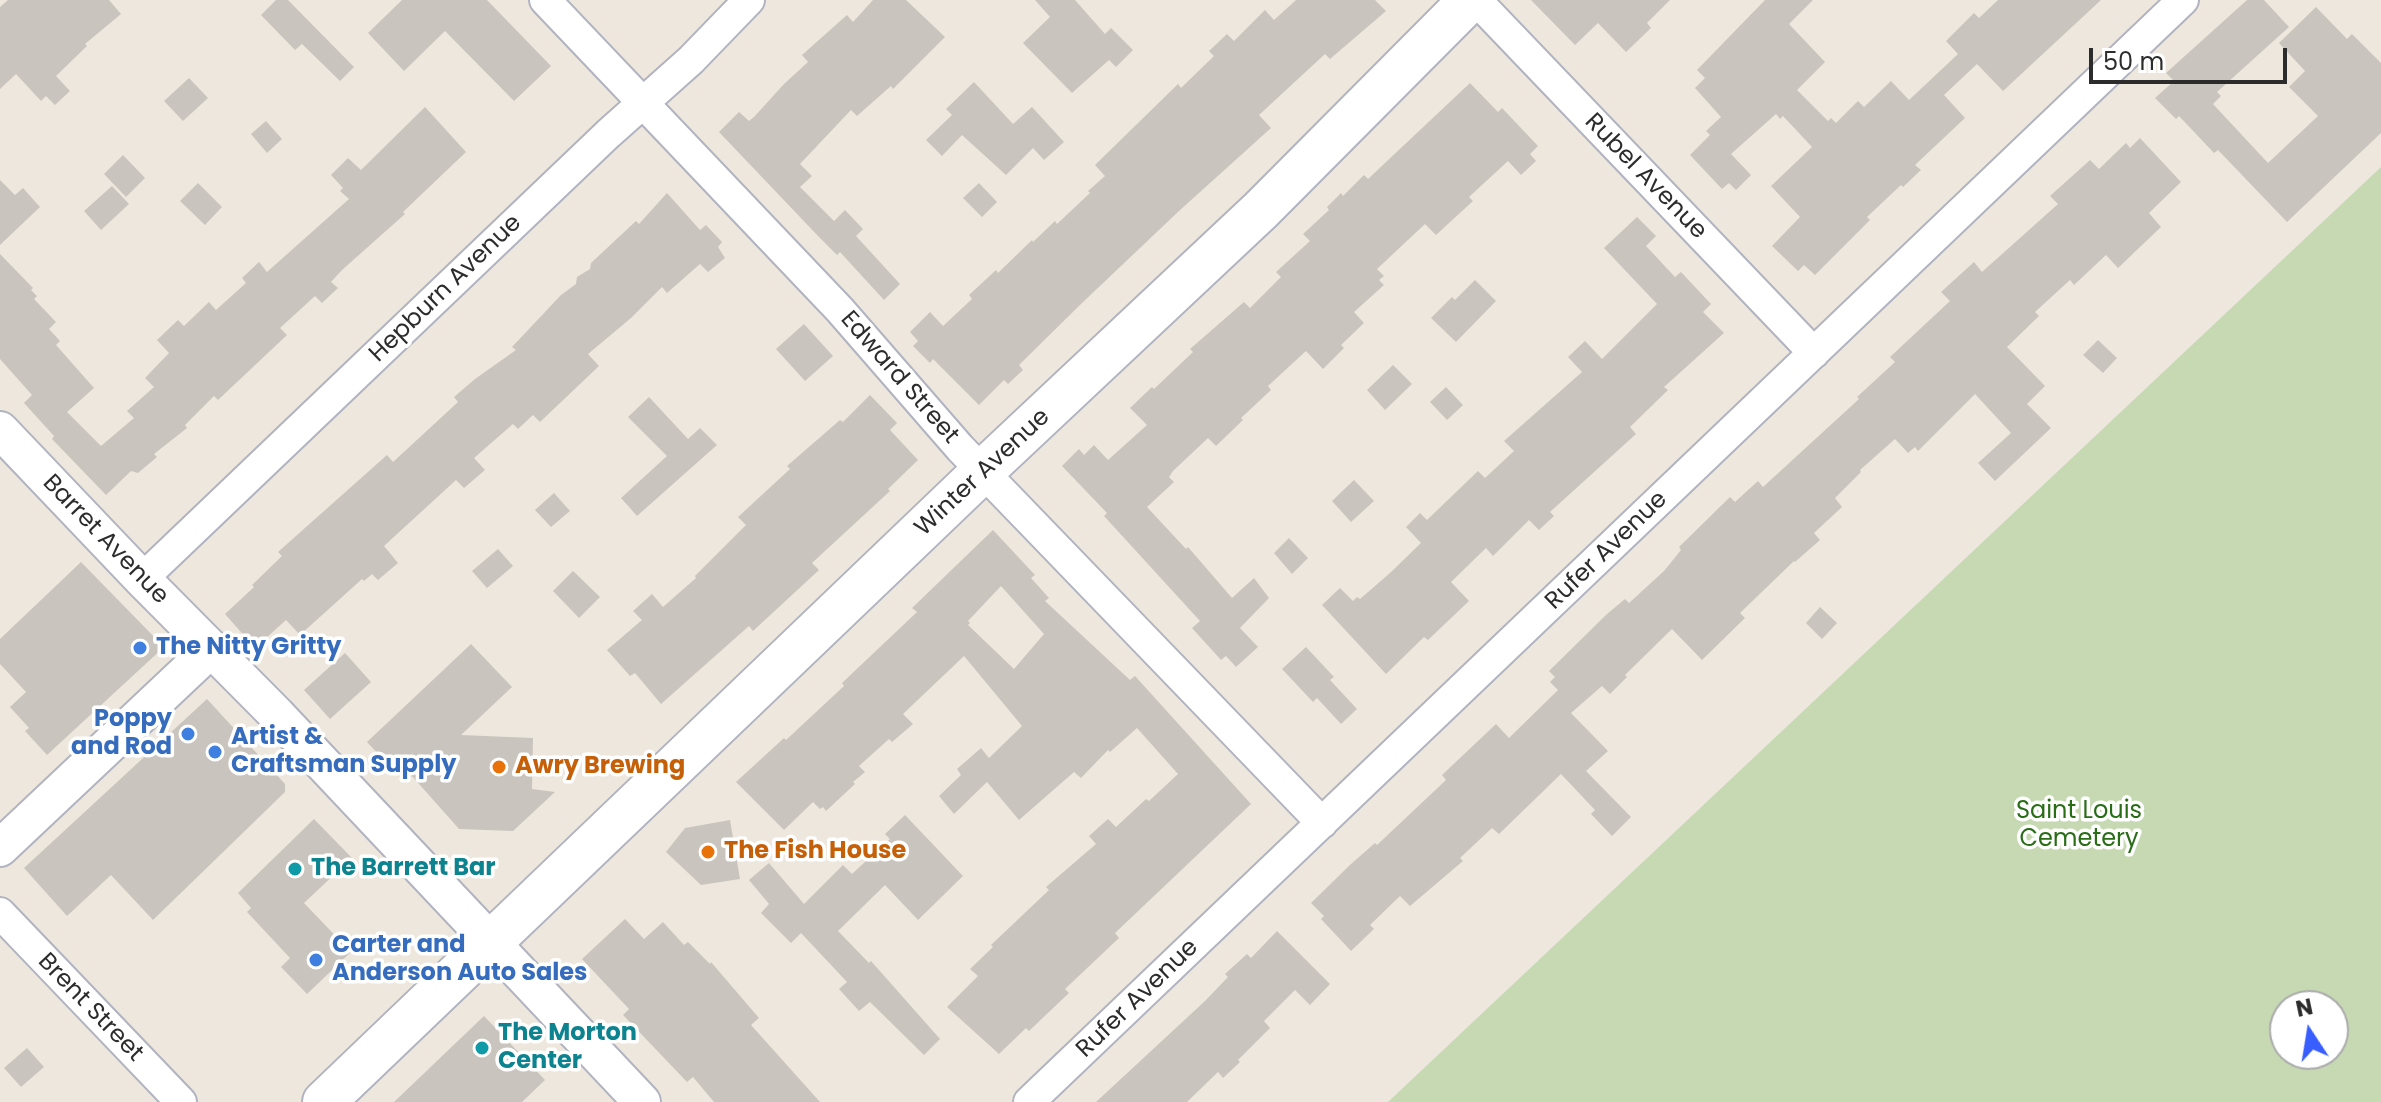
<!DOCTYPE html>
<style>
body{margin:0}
#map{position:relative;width:2381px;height:1102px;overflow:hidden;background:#eee7dd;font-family:Poppins,sans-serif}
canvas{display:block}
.north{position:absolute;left:2269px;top:990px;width:80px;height:80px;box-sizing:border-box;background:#fff;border:2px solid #ababab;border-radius:50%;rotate:348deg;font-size:22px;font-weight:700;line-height:32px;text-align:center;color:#2c2c2c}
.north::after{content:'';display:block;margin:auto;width:28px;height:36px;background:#395eff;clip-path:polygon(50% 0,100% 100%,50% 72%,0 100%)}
.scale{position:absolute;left:2089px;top:48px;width:198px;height:36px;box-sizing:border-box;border:4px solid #2c2c2c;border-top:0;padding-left:10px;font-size:24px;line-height:28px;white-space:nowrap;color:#2c2c2c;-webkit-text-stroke:6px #fff;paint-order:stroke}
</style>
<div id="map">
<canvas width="2381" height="1102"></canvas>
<div class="north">N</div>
<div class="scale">50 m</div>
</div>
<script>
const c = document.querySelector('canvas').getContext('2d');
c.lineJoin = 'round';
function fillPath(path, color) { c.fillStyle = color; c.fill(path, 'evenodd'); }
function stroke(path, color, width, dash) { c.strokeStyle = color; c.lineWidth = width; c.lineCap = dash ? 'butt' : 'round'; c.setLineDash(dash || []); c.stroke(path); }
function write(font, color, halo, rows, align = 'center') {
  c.font = font + ' Poppins,sans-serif'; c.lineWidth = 7; c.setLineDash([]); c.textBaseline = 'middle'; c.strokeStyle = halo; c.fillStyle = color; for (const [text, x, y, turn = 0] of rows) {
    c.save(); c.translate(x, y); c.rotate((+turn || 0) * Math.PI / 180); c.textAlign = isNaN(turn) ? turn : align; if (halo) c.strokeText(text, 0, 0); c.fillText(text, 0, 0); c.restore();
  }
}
const cemetery = new Path2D(`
 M2381 167V1102H1388ZM2285 1006H2333V1054H2285Z`);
const building = new Path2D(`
 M8 0H109L121 14 85 44 87 46 56 76 70 91 55 105 46 96 41 101 16 74 0 89V7Z
 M276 0H288L354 67 340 81 302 44 295 50 261 15Z
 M402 0H487L551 66 514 101 445 31 404 71 368 33Z
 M873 0H906L945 37 893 89 891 86 857 116 851 110 800 164 812 176 800 187 834 221 845 210 863 229 856 236 900 284 884 300 840 252 837 255 819 237 719 132 739 112 749 121 754 117 784 84 808 62 802 55 847 15 853 22Z
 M1035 0H1075L1105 34 1111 28 1133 50 1116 67 1109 60 1072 93 1023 43 1050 17Z
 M1296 0H1375L1386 11 1330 59 1325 54 1259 115 1271 128 1179 211 1082 303 1019 365 1023 370 1008 384 1004 380 979 405 933 359 930 363 913 346 918 341 910 332 930 312 943 326 972 299 969 295 996 270 998 273 1032 240 1033 242 1055 221 1057 224 1090 193 1088 191 1105 176 1095 165 1178 84 1181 88 1214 56 1209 51 1227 34 1234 41 1265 10 1274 20Z
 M1531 0H1670L1647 23 1651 28 1626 52 1598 23 1575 45Z
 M1765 0H1813L1789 24 1825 62 1797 90 1828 121 1831 118 1836 123 1858 101 1864 107 1891 81 1909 100 1958 54 1946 41 1974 13 1979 18 1998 0H2101L2003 91 1977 64 1944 95 1965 118 1915 165 1921 170 1903 187 1901 185 1867 217 1870 220 1815 275 1804 265 1798 271 1772 246 1800 217 1771 186 1812 147 1783 116 1780 119 1776 114 1731 154 1751 175 1736 190 1729 183 1722 189 1690 155 1710 135 1706 131 1721 117 1695 88 1705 78 1697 70Z
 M2247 0H2264L2289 27 2217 92 2221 96 2213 104 2268 163 2318 116 2289 87 2305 71 2279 43 2316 7 2347 39 2352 34 2381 63V133L2287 222 2218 150 2214 153 2179 116 2176 119 2155 98 2174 81 2166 73Z
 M189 78 208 98 183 121 164 101Z
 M974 82 1013 124 1032 107 1064 142 1044 160 1033 148 1006 175 962 135 942 156 926 140 952 115 946 109Z
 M1470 83 1498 112 1502 108 1538 146 1530 154 1536 161 1521 175 1508 161 1469 197 1473 201 1436 235 1425 224 1377 269 1384 276 1379 280 1384 285 1354 312 1364 323 1341 345 1344 348 1323 369 1306 351 1268 386 1271 390 1241 418 1243 420 1216 446 1208 438 1173 471 1169 477 1174 482 1147 507 1186 549 1188 547 1232 598 1254 578 1269 598 1240 628 1258 647 1236 667 1226 656 1221 660 1192 628 1200 621 1104 516 1107 513 1062 466 1079 449 1084 455 1094 445 1108 460 1147 425 1130 408 1152 387 1154 389 1193 352 1190 349 1244 302 1250 308 1281 277 1276 272 1310 241 1303 234 1329 210 1327 207 1341 193 1343 196 1364 175 1368 179Z
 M425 107 466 152 403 212 405 214 342 270 331 282 338 288 322 303 315 296 280 328 287 335 218 400 214 396 185 425 187 428 154 454 157 457 138 473 131 471 106 495 52 439 54 436 24 403 32 395 0 359V254L33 288 31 290 37 296 34 299 56 322 49 329 60 341 56 345 94 388 67 412 101 446 134 418 127 411 154 387 145 378 169 353 157 340 178 320 184 326 209 302 216 310 246 283 242 278 259 262 267 272 349 199 340 191 343 188 331 175 348 158 361 170Z
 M266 121 282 139 267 153 251 134Z
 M2140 138 2181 182 2149 213 2161 227 2118 268 2106 255 2074 285 2070 280 2035 312 2039 316 2007 347 2045 386 2027 404 2051 428 1995 481 1978 463 2011 433 1975 394 1918 451 1915 447 1908 453 1895 439 1860 470 1861 472 1835 498 1842 507 1814 533 1820 540 1795 562 1794 561 1740 613 1745 618 1702 660 1672 629 1625 675 1627 677 1610 694 1602 686 1571 713 1608 751 1586 771 1631 817 1612 836 1591 814 1595 810 1561 774 1499 834 1492 828 1460 858 1463 861 1410 906 1400 896 1370 925 1374 929 1351 951 1321 919 1324 916 1311 903 1351 864 1375 843 1377 845 1446 780 1442 775 1496 724 1509 738 1558 690 1550 682 1555 677 1549 671 1607 614 1625 599 1629 603 1664 571 1681 550 1679 547 1730 497 1735 502 1758 481 1763 487 1859 399 1857 397 1895 362 1890 357 1950 301 1941 292 1974 262 1982 272 2058 204 2050 196 2090 160 2099 169 2126 143 2130 148Z
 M123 155 145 178 126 197 104 174Z
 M0 180 15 195 23 188 40 207 0 245Z
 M198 183 222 207 205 225 180 201Z
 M979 183 997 202 982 217 963 198Z
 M112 186 129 204 101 230 84 211Z
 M667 193 700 230 706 225 722 242 718 247 725 258 708 272 700 264 667 293 662 287 631 318 588 354 599 366 540 422 533 415 518 429 513 424 474 458 485 470 464 488 456 480 384 546 398 563 378 580 372 574 364 581 362 579 300 635 286 620 255 648 225 614 254 587 252 585 282 556 278 552 387 455 393 462 458 402 454 397 475 379 516 350 512 347 561 295 576 284 577 277 590 269 591 263 636 221 639 224Z
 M1637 217 1656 236 1646 246 1675 277 1681 272 1711 304 1703 312 1724 333 1664 387 1668 390 1630 427 1636 434 1550 512 1554 516 1539 530 1529 520 1493 556 1486 548 1451 582 1469 601 1428 640 1424 637 1386 674 1322 605 1340 588 1353 601 1357 597 1360 599 1390 573 1421 543 1406 527 1420 513 1427 520 1478 471 1485 478 1514 451 1504 441 1582 372 1568 357 1585 341 1602 359 1657 304 1604 248Z
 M1475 280 1496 301 1456 342 1431 318 1452 297 1455 300Z
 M804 324 833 356 805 381 776 349Z
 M2098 340 2117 358 2103 373 2083 355Z
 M1393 365 1412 384 1385 410 1367 390Z
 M1446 387 1463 405 1447 420 1430 402Z
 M870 395 897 423 890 430 918 460 888 489 890 491 812 563 819 570 753 631 749 626 661 704 635 673 630 676 607 650 642 620 633 611 652 594 663 607 696 578 695 576 746 525 738 517 790 469 787 466 840 420 843 422Z
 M649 397 688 439 700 428 717 445 637 516 621 498 667 456 628 417Z
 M1354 480 1374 501 1351 522 1332 501Z
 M554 493 570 511 551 527 535 510Z
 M993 530 1035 575 1031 578 1049 598 1045 601 1130 680 1135 676 1251 804 1115 933 1119 938 1065 989 1069 993 1029 1031 1026 1028 999 1054 947 1007 978 976 970 969 993 947 991 945 1049 890 1046 887 1096 844 1089 836 1108 819 1116 827 1146 799 1149 801 1178 774 1137 728 1110 752 1108 750 1081 778 1074 772 1019 820 987 782 954 814 939 796 961 775 957 769 981 748 989 758 1022 726 964 656 903 714 913 724 892 742 889 739 859 766 865 772 853 782 855 784 826 811 823 807 820 809 813 802 784 830 736 782 784 738 786 740 844 686 842 683 917 612 912 608ZM1001 586 1044 634 1014 669 968 625 970 623 968 621Z
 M1289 538 1308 558 1292 574 1274 553Z
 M498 549 513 566 487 588 472 571Z
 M81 562 164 647 47 755 25 731 29 728 10 707 26 692 0 664V639Z
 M573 571 600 597 579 618 553 591Z
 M1820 607 1837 623 1822 639 1806 623Z
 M471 644 512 687 461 735 533 738 532 789 555 792 513 831 459 829 412 776 404 782 367 742Z
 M1306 647 1334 677 1330 680 1357 709 1341 724 1317 698 1313 702 1282 669Z
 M345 653 371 682 330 719 304 690Z
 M207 699 285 784V792L153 920 111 875 67 916 24 868Z
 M905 815 963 876 918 920 885 885 838 931 869 963 871 961 940 1039 924 1055 870 1002 859 1011 839 989 847 982 801 933 791 943 761 913 769 904 749 880 769 863 804 904 843 865 852 874 890 839 885 834Z
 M314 819 352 858 304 903 351 952 307 994 281 967 290 958 247 912 251 908 238 893Z
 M730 820 740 879 701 885 666 852 685 828Z
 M625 919 644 939 663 922 684 945 688 942 710 964 711 962 759 1018 751 1025 820 1102H714L693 1077 687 1082 623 1015 629 1009 582 959Z
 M1277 931 1330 984 1310 1005 1295 990 1264 1021 1270 1028 1238 1060 1240 1062 1223 1078 1218 1072 1187 1102H1096L1205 1001 1228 977 1225 974 1247 954 1251 958Z
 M484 1016 545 1080 522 1102H394Z
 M27 1048 44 1067 21 1087 4 1068Z`);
const minor = new Path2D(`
 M545 0 840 310 960 448 1322 823
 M1476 0 1814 353
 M142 579 608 134 691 60 749 0
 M0 913 181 1102
 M1029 1102 2183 0`);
const tertiary = new Path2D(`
 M0 430 142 579 277 715 642 1102
 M0 848 211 649`);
const secondary = new Path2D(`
 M324 1102 983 471 1261 210 1470 0`);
const markers = [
 [140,648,8,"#3f7fe0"],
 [188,734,8,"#3f7fe0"],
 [215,752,8,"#3f7fe0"],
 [499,767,8,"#e8710a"],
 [708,852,8,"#e8710a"],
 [295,869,8,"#0f9aa8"],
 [316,960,8,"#3f7fe0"],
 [482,1048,8,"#0f9aa8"]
];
const streetNames = [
 ["Rubel Avenue",1645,177,46],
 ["Hepburn Avenue",446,289,-44],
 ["Edward Street",899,378,49],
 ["Winter Avenue",983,473,-43],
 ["Barret Avenue",105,540,46],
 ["Rufer Avenue",1607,551,-44],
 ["Rufer Avenue",1138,999,-44],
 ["Brent Street",90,1008,46]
];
const shopNames = [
 ["The Nitty Gritty",156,648],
 ["Poppy",172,720,"right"],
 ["and Rod",172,748,"right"],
 ["Artist &",231,738],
 ["Craftsman Supply",231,766],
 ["Carter and",332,946],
 ["Anderson Auto Sales",332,974]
];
const foodNames = [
 ["Awry Brewing",515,767],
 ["The Fish House",724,852]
];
const parkNames = [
 ["Saint Louis",2079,812],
 ["Cemetery",2079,840]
];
const cultureNames = [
 ["The Barrett Bar",311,869],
 ["The Morton",498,1034],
 ["Center",498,1062]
];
fillPath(cemetery, '#c6d9b3');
fillPath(building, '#c9c4bd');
stroke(minor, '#b1b4c0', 34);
stroke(tertiary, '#b1b4c0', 40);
stroke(secondary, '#b1b4c0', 46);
stroke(minor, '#fff', 30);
stroke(tertiary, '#fff', 36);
stroke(secondary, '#fff', 42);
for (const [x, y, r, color] of markers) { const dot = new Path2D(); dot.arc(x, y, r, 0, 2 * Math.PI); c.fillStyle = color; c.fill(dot); stroke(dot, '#fff', 3); }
write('24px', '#2c2c2c', '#fff', streetNames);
write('bold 24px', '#366cbe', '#fff', shopNames, 'left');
write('bold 24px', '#c56008', '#fff', foodNames, 'left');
write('24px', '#296d17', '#fff', parkNames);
write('bold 24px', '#0d838f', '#fff', cultureNames, 'left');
</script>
